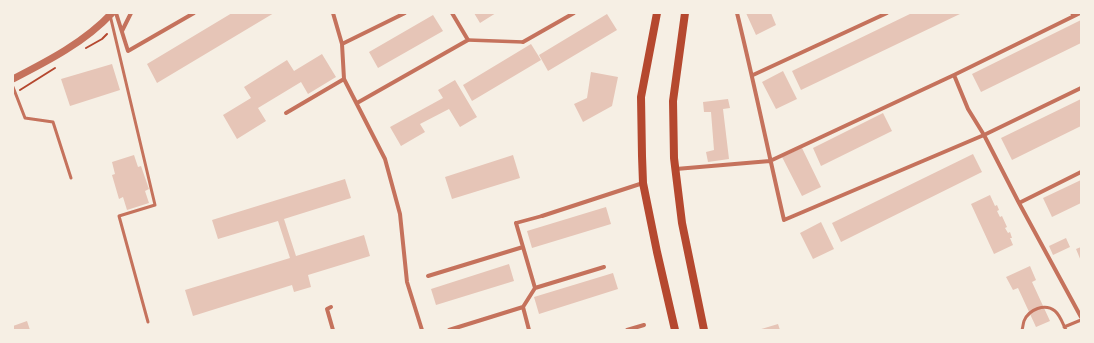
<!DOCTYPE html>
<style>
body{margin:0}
#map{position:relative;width:1094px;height:343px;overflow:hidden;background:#f6efe4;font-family:Spectral,serif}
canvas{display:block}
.frame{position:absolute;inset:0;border:14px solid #f6efe4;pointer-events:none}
</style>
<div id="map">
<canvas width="1094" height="343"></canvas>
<div class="frame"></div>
</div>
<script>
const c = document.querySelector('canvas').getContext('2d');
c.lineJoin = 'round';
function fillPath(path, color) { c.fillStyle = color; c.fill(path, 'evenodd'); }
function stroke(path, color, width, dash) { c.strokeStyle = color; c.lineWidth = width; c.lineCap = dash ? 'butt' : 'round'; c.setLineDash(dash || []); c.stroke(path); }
const building = new Path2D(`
 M232 13H274L157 83 147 64Z
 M474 13H496L480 23Z
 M746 13H771L776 25 756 35Z
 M912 13H962L801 90 792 71Z
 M607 14 617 30 548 71 539 55Z
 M433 15 443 31 378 68 369 52Z
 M1081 20V43L981 92 972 74Z
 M531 44 541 60 472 101 463 85Z
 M322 54 336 77 308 94 301 82 258 108 266 121 237 139 223 115 251 98 244 87 287 60 294 71Z
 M112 64 120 90 70 106 61 79Z
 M783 71 797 99 776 109 762 82Z
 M591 72 618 77 612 106 583 122 574 104 587 98Z
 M455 80 477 117 460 127 449 109 420 124 425 132 401 146 390 127 443 98 438 90Z
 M728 99 730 108 723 109 729 159 708 162 706 152 714 150 711 112H704L703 102Z
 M1081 99V126L1012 160 1001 138Z
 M883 113 892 131 821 166 813 148Z
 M802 148 821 187 802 196 782 157Z
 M973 154 982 172 841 242 832 223Z
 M134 155 138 167 141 166 149 189 145 191 149 203 127 210 123 197 119 199 112 175 115 174 112 162Z
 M513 155 520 178 452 199 445 177Z
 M345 179 351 198 284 219 296 256 364 235 370 256 308 275 311 287 294 292 292 285 193 316 185 290 290 258 278 221 218 239 212 220Z
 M1081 180V203L1052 217 1043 198Z
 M990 195 995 206 997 205 999 210 997 211 1000 217 1002 216 1007 227 1005 228 1008 233 1010 232 1012 238H1010L1013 245 994 254 971 204Z
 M606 207 611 224 532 248 527 231Z
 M821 222 834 249 813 259 800 233Z
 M1066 238 1070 247 1053 255 1049 246Z
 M1081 247V261L1076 249Z
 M509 264 514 281 436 305 431 289Z
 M1030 266 1036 280 1032 282 1050 321 1036 327 1018 288 1013 290 1006 277Z
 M613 273 618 289 539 314 534 297Z
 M27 321 30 330H13V326Z
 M778 324 780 330H758Z`);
const path = new Path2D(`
 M86 48 102 39 107 34
 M20 90 55 68`);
const service = new Path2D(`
 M110 15 155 205 119 216 148 322
 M13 87 25 118 53 122 71 178
 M1064 327 1081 320
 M1022 330C1023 327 1023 324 1024 321 1029 309 1045 303 1055 311 1060 315 1063 324 1066 330`);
const pedestrian = new Path2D(`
 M468 40 523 42
 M516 223 542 216`);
const minor = new Path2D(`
 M116 13 128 51 194 13
 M333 13 342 44 344 79 385 159 400 214 407 282 422 330
 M737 13C754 82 768 151 784 220L984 135 1081 88
 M1072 13 1074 16 1080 13
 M122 31 131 13
 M523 42 574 13
 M342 44 405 13
 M753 75 887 13
 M954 75 968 109 984 135 1019 203 1081 317
 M357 103 468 40 452 13
 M286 113 344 79
 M676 169 770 161 954 75 1074 16
 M1019 203 1081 172
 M542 216 643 183
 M516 223 535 288 523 307 529 330
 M428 276 523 247
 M535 288 604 267
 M331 307 327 309 333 330
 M449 330 523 307
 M627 330 644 325`);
const tertiary = new Path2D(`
 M13 79C48 61 85 42 112 13`);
const secondary = new Path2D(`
 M657 13 641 97 642 156 643 183 657 252 675 330
 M685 13 673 101 674 158 682 223 704 330`);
fillPath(building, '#e6c5b7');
stroke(path, '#b5482f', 2);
stroke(service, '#c5725c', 3);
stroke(pedestrian, '#c5725c', 3.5);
stroke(minor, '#c5725c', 4);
stroke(tertiary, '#c5725c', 7);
stroke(secondary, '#b5482f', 8);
</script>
